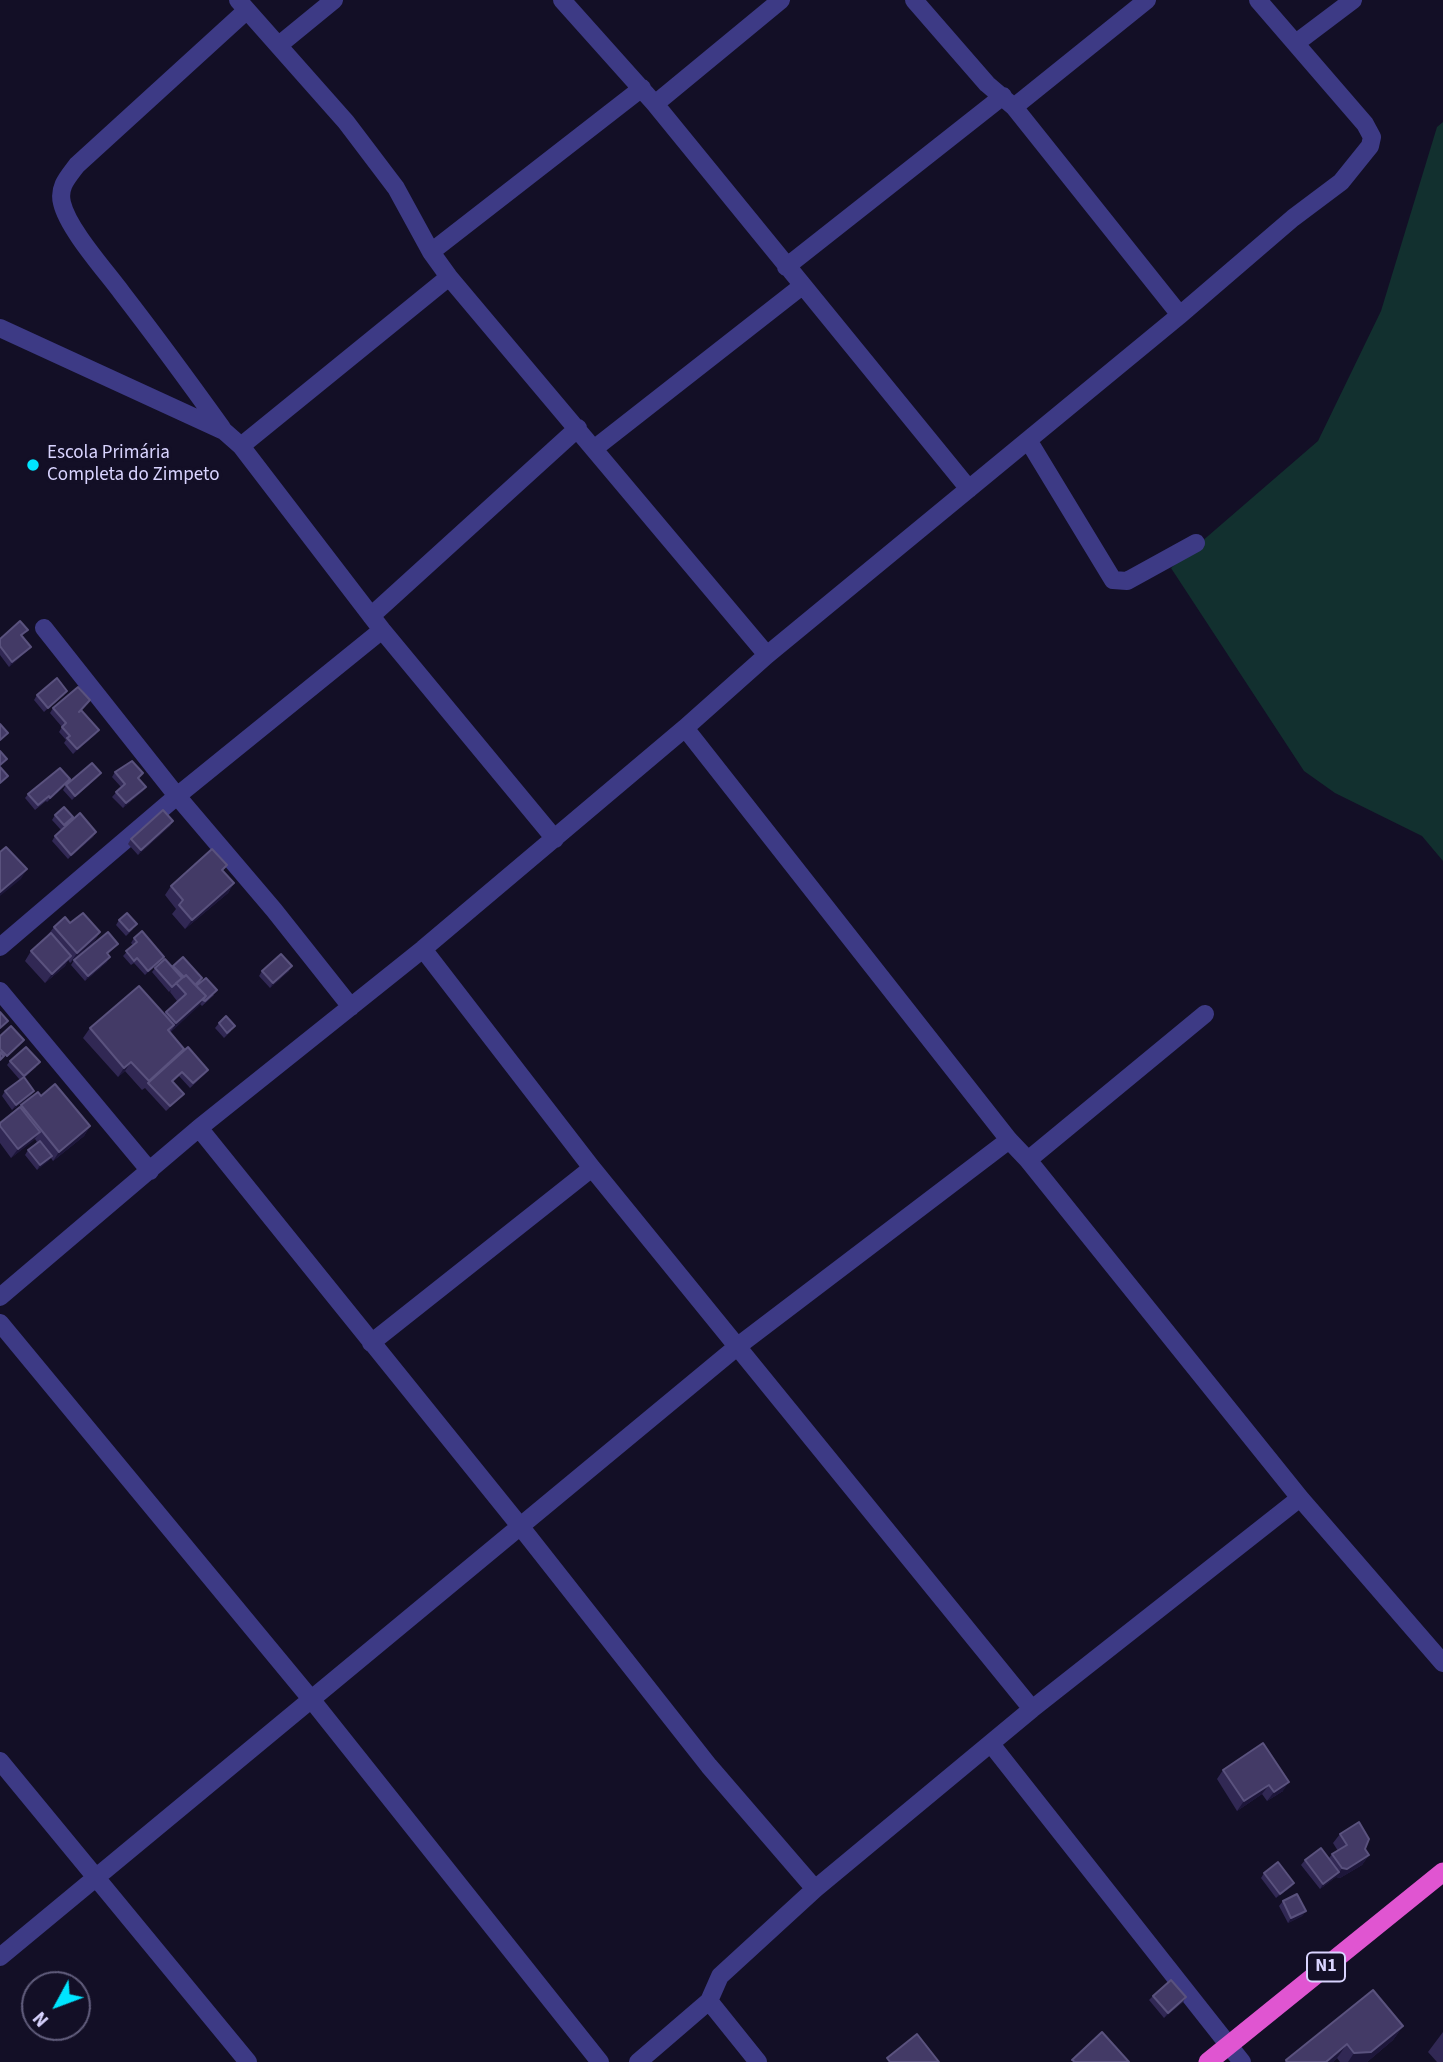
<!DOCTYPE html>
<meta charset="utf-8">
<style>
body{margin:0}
#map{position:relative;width:1443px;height:2062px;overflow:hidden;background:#130f26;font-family:"Source Sans 3",sans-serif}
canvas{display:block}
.north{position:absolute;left:21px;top:1971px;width:70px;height:70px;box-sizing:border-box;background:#130f26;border:2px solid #625e7d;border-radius:50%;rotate:229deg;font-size:19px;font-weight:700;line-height:28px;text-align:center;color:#d9d4ff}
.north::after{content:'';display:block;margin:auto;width:24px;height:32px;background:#00e5ff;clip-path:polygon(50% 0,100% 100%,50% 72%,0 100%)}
</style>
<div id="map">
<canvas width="1443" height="2062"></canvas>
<div class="north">N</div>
</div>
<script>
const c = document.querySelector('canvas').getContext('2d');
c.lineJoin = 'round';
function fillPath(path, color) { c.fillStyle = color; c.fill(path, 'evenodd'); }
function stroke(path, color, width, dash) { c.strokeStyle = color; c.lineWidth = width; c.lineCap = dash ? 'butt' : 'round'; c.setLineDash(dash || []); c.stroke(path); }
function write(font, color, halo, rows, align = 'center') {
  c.font = font + ' "Source Sans 3",sans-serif'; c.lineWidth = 7; c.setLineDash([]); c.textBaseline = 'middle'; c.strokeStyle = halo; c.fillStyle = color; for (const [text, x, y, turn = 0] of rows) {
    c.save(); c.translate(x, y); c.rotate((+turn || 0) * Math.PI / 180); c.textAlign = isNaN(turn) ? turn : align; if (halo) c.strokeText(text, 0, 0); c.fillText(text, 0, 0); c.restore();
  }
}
const green = new Path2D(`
 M1443 122V861L1422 836 1335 793 1304 771 1171 568 1318 441 1381 311 1437 127Z`);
const minor = new Path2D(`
 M238 0 346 122 396 188 431 252 449 277 767 655
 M562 0 655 104 969 489
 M914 0 987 84 1014 107 1180 315
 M1296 43 1353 0
 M279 45 334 0
 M655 104 781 0
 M1014 107 1147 0
 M431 252 642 88
 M786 267 1003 96
 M0 328 224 431 241 446 382 630 555 839
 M222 428C189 382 156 337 122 293 105 270 68 229 62 203 58 187 68 177 77 165L247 10
 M1028 440 1113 580 1127 581 1196 543
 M241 446 449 277
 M595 448 802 286
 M371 616 578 428
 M44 628 177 796 274 910 351 1007
 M685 728 1009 1140 1028 1160 1300 1498 1443 1663
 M0 947 177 796 382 630
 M423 949 592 1168 1032 1709
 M0 991 150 1171
 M199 1128 520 1526 709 1766 815 1889
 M1028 1160 1205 1014
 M0 1297 199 1128 423 949 685 728 767 655 1180 315 1293 218 1341 182 1370 146 1372 137 1365 124 1258 0
 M0 1323 311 1699 600 2062
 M371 1343 592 1168
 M991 1744 1242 2062
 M0 1761 248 2062
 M0 1957 738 1346 1009 1140
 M709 2001 758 2062
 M638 2062 709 2001 720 1976 815 1889 1032 1709 1300 1498`);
const trunk = new Path2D(`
 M1208 2062 1443 1872`);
const wall = new Path2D(`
 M24 634 22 636 27 651 9 667 0 655V639Z
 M37 695H64L44 712 34 700Z
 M90 700 81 710 96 734 73 754 64 743 66 740 59 732 62 727 50 713 53 708Z
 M115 772 139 779 146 787 143 791 123 808 112 797 121 787 112 777Z
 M101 773 97 778 72 800 63 790 66 785Z
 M70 779 67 784 47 802 46 801 35 810 25 798 28 794Z
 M55 815 73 817 70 822 61 830 52 820Z
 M173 821 170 826 138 855 128 844 131 839Z
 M96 832 93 837 68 859 52 841 55 836Z
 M227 865 223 871 234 883 228 893 185 929 172 914 176 909 165 895 171 886Z
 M119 920 133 929 126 936 116 925Z
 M70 923 100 932 94 942 70 963 68 960 65 966 45 983 25 961 31 951 47 936 54 927Z
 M134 938 160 962 145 975 134 963 131 965 123 956 133 945 131 943Z
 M118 944 108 954 107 962 85 981 71 965 74 960Z
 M173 966 202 978 196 986 214 995 202 1006 200 1004 170 1032 182 1053 208 1070 205 1074 190 1088 179 1076 173 1082 184 1094 180 1098 166 1111 145 1088 142 1090 125 1071 118 1077 83 1038 90 1028 164 1014 177 1001 170 992 171 990 169 992 152 972 155 968H172Z
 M262 971H289L270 988 259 976Z
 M219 1023 231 1031 224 1038 215 1028Z
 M10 1061 36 1067 24 1078 31 1096 12 1110 2 1096 5 1091 20 1080 7 1065Z
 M41 1096 90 1126 84 1136 53 1161 51 1158 37 1170 25 1155 28 1150 37 1142 35 1139 11 1158 0 1143V1123L21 1105Z
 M1263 1743 1283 1791 1267 1801 1262 1794 1237 1811 1217 1779 1223 1770Z
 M1340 1834 1365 1849 1369 1855 1362 1865 1340 1878 1336 1877 1320 1889 1301 1865 1305 1860 1329 1858 1332 1854 1338 1851 1333 1843Z
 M1264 1873 1294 1883 1291 1887 1276 1898 1261 1878Z
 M1283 1901 1306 1911 1302 1916 1288 1923 1279 1906Z
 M1153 1996 1186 1997 1183 2002 1164 2018 1149 2000Z
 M1403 2026 1393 2040 1367 2062H1340L1337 2058 1333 2062H1285L1286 2060Z
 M1443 2032V2062H1437L1428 2052Z`);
const shadedWall = new Path2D(`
 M31 647 27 651 9 667 12 662Z
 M67 691 64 695 44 712 48 708Z
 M99 730 96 734 73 754 77 749Z
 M101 773 97 778 72 800 75 796Z
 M70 779 67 784 47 802 50 798Z
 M146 787 143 791 123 808 126 803Z
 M173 821 170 826 138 855 141 850Z
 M96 832 93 837 68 859 71 855Z
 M27 869 21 879 0 896V892Z
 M234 883 228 893 185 929 192 920Z
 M100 932 94 942 70 963 77 953Z
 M71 956 65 966 45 983 52 974Z
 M110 957 107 962 85 981 88 976Z
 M164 957 160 962 145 975 148 971Z
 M292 966 289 971 270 988 273 983Z
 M206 996 199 1006 170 1033 176 1023Z
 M24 1040 20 1045 3 1060 7 1056Z
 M131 1062 125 1071 118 1077 124 1068Z
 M34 1091 31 1096 12 1110 16 1105Z
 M90 1126 84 1136 53 1161 59 1152Z
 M40 1132 33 1141 11 1158 18 1149Z
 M52 1156 49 1161 37 1170 40 1165Z
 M1289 1782 1283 1791 1267 1801 1274 1792Z
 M1269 1785 1262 1794 1237 1811 1244 1801Z
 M1369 1855 1362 1865 1340 1878 1336 1877 1320 1889 1323 1884 1339 1873 1342 1868Z
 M1294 1883 1291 1887 1276 1898 1280 1894Z
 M1306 1911 1302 1916 1288 1923 1291 1918Z
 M1186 1997 1183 2002 1164 2018 1168 2013Z
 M1403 2026 1393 2040 1367 2062H1348L1354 2053Z
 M1347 2044 1337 2058 1333 2062H1326Z`);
const building = new Path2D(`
 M20 621 28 630 21 635 31 647 12 662 0 646V639Z
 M57 678 67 691 48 708 37 695Z
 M78 687 90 700 79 712 81 710 99 730 77 749 67 738 70 736 62 727 66 723 53 708Z
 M0 724 8 733 0 740Z
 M0 751 7 759 0 765Z
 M132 761 143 773 138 778 146 787 126 803 116 792 125 784 115 772Z
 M92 763 101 773 75 796 66 785Z
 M0 767 8 776 0 783Z
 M60 768 70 779 50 798 49 796 38 805 28 794Z
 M64 807 73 817 64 825 55 815Z
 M163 810 173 821 141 850 131 839Z
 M80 813 96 832 71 855 55 836Z
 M6 847 27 869 0 892V852Z
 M212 849 227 865 222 870 234 883 192 920 179 905 183 900 171 886Z
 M83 913 100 932 77 953 54 927 65 917 70 923Z
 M127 913 137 924 129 931 119 920Z
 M142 931 164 957 148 971 137 958 134 961 126 951 137 942 134 938Z
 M108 932 118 944 107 953 110 957 88 976 74 960Z
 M51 933 71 956 52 974 31 951Z
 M281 954 292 966 273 983 262 971Z
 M183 957 202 978 195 985 186 975 184 977 173 966Z
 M165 959 182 978 172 987 155 968Z
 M186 975 206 996 176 1023 166 1012 186 994 176 983Z
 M206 978 217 990 205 1001 203 1000 206 996 196 986Z
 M139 986 174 1025 168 1030 184 1049 149 1081 131 1062 124 1068 90 1028Z
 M0 1012 8 1021 0 1028Z
 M226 1016 235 1026 227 1033 219 1023Z
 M11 1026 24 1040 7 1056 0 1049V1036Z
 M26 1047 40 1062 24 1076 10 1061Z
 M188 1047 208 1070 193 1083 182 1072 172 1081 184 1094 170 1106 148 1083Z
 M0 1052 4 1056 0 1060Z
 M24 1077 34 1091 16 1105 5 1091Z
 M55 1084 90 1126 59 1152 21 1105 38 1092 41 1096Z
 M20 1107 40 1132 18 1149 0 1126V1123Z
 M40 1141 52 1156 40 1165 28 1150Z
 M1263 1743 1289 1782 1274 1792 1269 1785 1244 1801 1223 1770Z
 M1359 1822 1369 1839 1365 1849 1369 1855 1347 1869 1342 1868 1332 1854 1347 1845 1340 1834Z
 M1321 1848 1339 1872 1323 1884 1305 1860Z
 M1278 1862 1294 1883 1280 1894 1264 1873Z
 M1297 1894 1306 1911 1291 1918 1283 1901Z
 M1171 1980 1186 1997 1168 2013 1153 1996Z
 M1373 1990 1403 2026 1371 2052 1354 2053 1347 2044 1326 2062H1287L1286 2060Z
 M1102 2032 1129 2062H1075L1072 2060Z
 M917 2034 939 2062H890L887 2058Z`);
const markers = [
 [33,465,7,"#00e5ff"]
];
const shields = [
 [1326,1967,38]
];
const shieldNames = [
 ["N1",1326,1967]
];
const poiNames = [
 ["Escola Primária",47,454],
 ["Completa do Zimpeto",47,476]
];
fillPath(green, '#12302f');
stroke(minor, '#3d3a85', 18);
stroke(trunk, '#e055d1', 19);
fillPath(wall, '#312854');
fillPath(shadedWall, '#1d163a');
fillPath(building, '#433a66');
stroke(building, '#5a527e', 2);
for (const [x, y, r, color] of markers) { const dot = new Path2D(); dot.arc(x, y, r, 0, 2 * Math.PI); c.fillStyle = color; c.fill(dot); stroke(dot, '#130f26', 2.5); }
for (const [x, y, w] of shields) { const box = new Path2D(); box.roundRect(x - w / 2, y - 14.5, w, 29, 5); c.fillStyle = '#130f26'; c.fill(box); stroke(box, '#d9d4ff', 2); }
write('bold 18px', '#d9d4ff', null, shieldNames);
write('19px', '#d9d4ff', '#130f26', poiNames, 'left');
</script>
